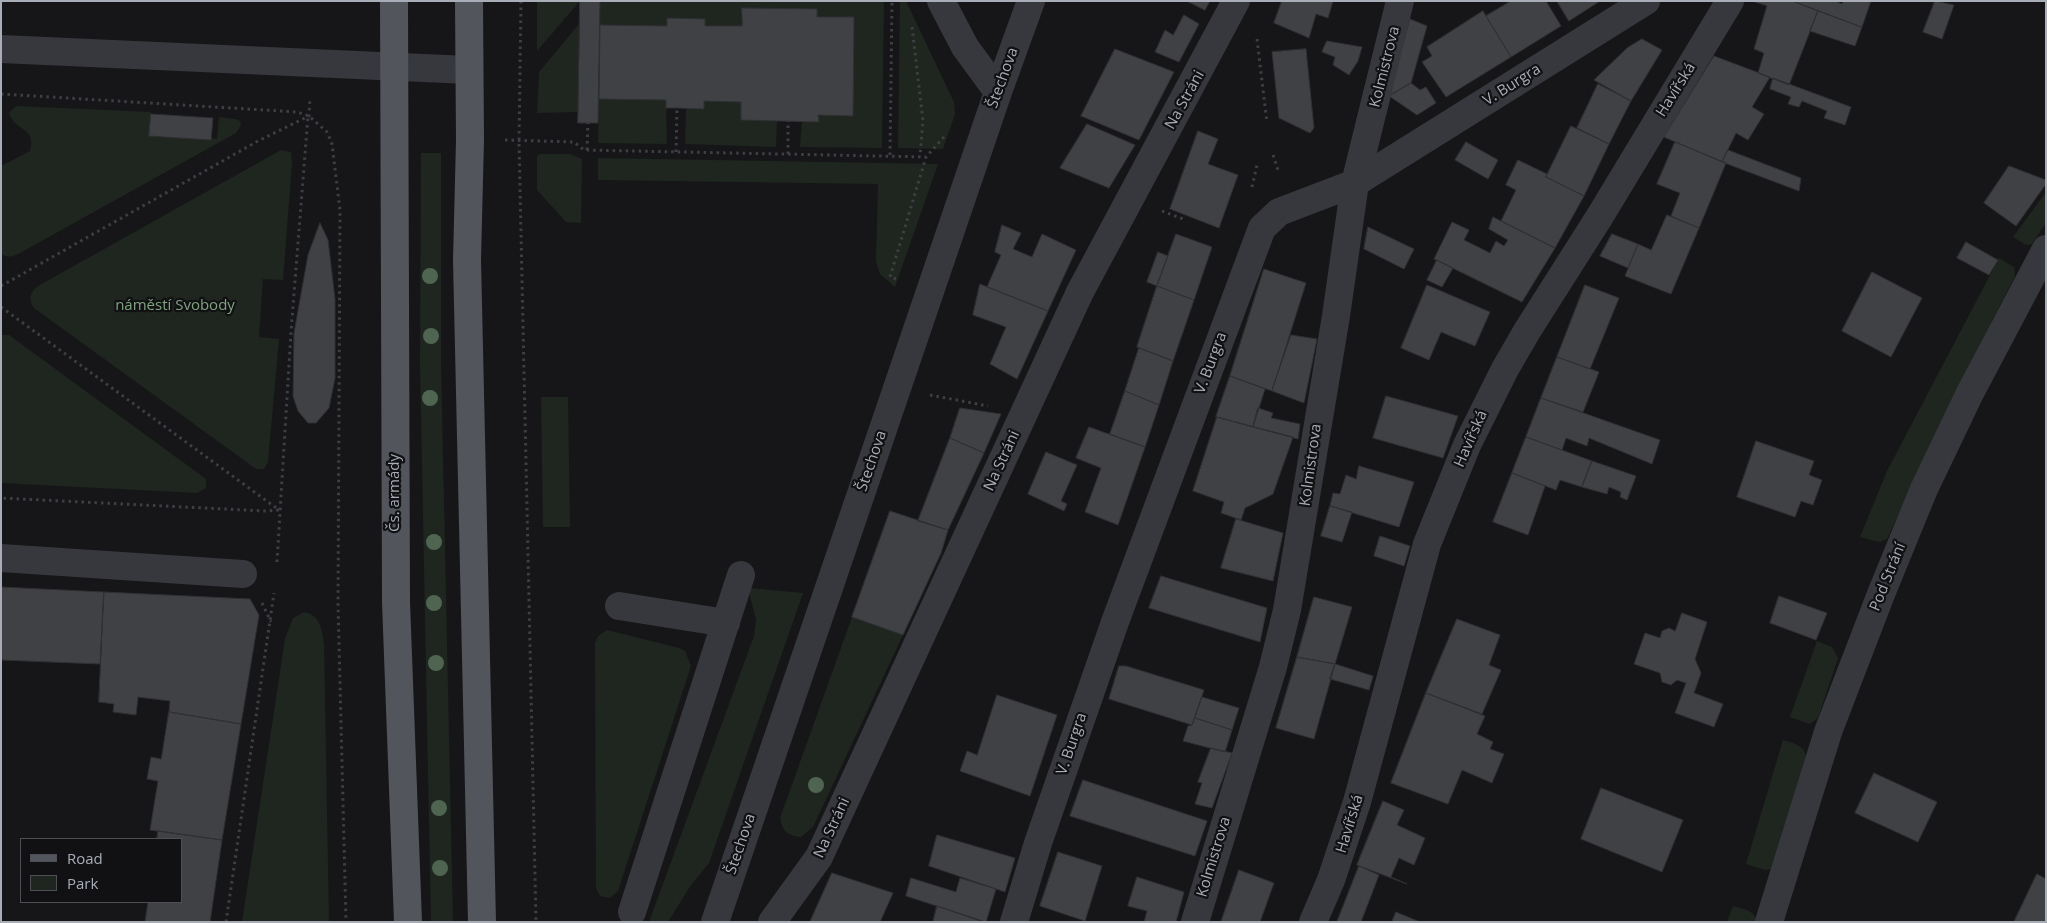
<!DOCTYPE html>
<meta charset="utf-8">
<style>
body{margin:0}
#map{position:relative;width:2047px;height:923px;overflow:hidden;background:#161618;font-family:"Open Sans",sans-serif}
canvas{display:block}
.frame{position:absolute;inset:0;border:2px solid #a8adb8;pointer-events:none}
.legend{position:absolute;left:20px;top:838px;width:162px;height:65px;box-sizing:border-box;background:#111113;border:1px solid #4d4f55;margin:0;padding:6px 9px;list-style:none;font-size:15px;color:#a8adb8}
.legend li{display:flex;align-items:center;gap:10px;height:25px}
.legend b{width:25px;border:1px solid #4d4f55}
</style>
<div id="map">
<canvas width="2047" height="923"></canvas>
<div class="frame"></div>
<ul class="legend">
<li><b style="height:6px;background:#53555c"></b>Road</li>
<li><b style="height:14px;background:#1e261f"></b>Park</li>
</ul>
</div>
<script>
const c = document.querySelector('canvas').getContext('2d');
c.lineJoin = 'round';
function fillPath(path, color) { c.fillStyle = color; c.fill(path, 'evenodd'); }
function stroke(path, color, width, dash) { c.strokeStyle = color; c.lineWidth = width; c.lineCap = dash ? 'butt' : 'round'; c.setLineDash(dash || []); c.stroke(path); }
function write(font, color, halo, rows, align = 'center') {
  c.font = font + ' "Open Sans",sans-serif'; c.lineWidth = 4.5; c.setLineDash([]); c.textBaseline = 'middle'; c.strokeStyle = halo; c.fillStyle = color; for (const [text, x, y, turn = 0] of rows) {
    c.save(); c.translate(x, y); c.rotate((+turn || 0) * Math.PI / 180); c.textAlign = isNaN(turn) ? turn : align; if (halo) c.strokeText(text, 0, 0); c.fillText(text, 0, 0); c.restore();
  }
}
const green = new Path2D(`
 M537 1H580L537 51Z
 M600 1H884L882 148 800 147 802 121 818 122V115L854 18 817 17V9L743 8 742 26H705V19L668 18 667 26 600 25Z
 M900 1H906L954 102 955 114 943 149 898 148Z
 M579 24 578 112 537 113 539 72Z
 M599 99 666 100 667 144 598 143Z
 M704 101 741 102V120L777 121 776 147 685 144 686 108Z
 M16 106 151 112 149 136 211 140V138L217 139 219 117 236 119 240 121 241 126 236 133 20 253C13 257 8 258 1 254V166L30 151C37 127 15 132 9 113Z
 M281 150 291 152 292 164 283 280 263 279 259 337 279 339 268 462 264 469H256L34 308C28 300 30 292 38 286Z
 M421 153H441V363L453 922H431L420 364Z
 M540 154H570L582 159 581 223 566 222 537 190V156Z
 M598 158 938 164 895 287 880 274 876 261 878 184 598 180Z
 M2046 192V223L2032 244 2026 245 2013 237Z
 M1999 258 2014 267 2015 276 1957 390 1887 539 1879 542 1860 537 1887 471Z
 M1 335H9L206 479V488L197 493 1 483Z
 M541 397H568L570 527H543Z
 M748 588 803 593 709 863 691 885 668 922H649L754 636 756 620Z
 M304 612C320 615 322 629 324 643L329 922H242L285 639 293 618Z
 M852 617 903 635 813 827 801 837C788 836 782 831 780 818Z
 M607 630 679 648 685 651 691 666 618 891 610 898 600 896 596 888 595 643 598 636Z
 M1817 641 1832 647 1838 658 1818 718 1810 724 1790 717Z
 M1783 740C1793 743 1804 745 1806 756L1775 864 1771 869 1765 870 1746 864Z
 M1733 906C1743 909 1755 910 1757 922H1727Z`);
const building = new Path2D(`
 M580 1H600L598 123H578Z
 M1187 1H1210L1205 10Z
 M1282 1H1333L1328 18 1316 14 1309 38 1274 23Z
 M1511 1H1546L1561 26 1511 57 1486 16Z
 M1557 1H1600L1569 21Z
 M1752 1H1793L1818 11 1789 85 1758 73 1764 53 1754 49 1767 6Z
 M1793 1H1835L1842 4 1843 1H1871L1862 27Z
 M1935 1 1954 5 1942 39 1923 32Z
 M742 8 817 9V17H854L853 116 818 115 819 122 741 120V102L704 101V109L677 108H666V100L599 99 600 25 667 26V18L705 19V26H742Z
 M1483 11 1511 57 1446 97 1422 62 1432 56 1427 47Z
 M1818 11 1862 27 1855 46 1810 31Z
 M1184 15 1199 24 1179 62 1155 52 1165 30 1173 35Z
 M1410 19 1427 26 1411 83 1389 96Z
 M1642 39 1662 50 1631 101 1594 80 1627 48Z
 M1327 41 1362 47 1358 61 1349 75 1333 65 1335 57 1322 52Z
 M1115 49 1174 72 1139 140 1081 116Z
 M1306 49 1314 128 1310 133 1279 118 1272 52Z
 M1714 56 1770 77 1752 107 1764 114 1748 140 1736 133 1722 162 1664 137Z
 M1773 78 1851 107 1845 125 1824 118 1827 111 1802 101 1799 107 1788 104 1791 97 1770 89Z
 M1411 83 1420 90 1426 87 1436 103 1417 115 1389 96Z
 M1598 84 1631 101 1609 144 1577 128Z
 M151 114 213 118 211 140 149 136Z
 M1087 124 1135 145 1109 188 1060 168Z
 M1571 126 1609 144 1584 196 1546 177Z
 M1198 131 1218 139 1208 164 1238 175 1219 228 1170 209Z
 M1466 142 1498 160 1488 179 1455 160Z
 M1675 142 1726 163 1699 228 1671 216 1680 193 1657 184Z
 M1728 150 1801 178 1799 191 1722 162Z
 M1518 160 1547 174 1546 177 1584 196 1555 248 1501 221 1516 190 1506 185Z
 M2009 166 2046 180V184L2016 226 1984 203Z
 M1667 215 1699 228 1671 294 1625 276 1638 244 1651 250Z
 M1493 217 1555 248 1522 302 1434 259 1452 222 1469 230 1464 240 1490 253 1496 241 1504 246 1508 240 1489 229Z
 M320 223 328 240 335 299V378L329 408 316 423H308L298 411 293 396 294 333 308 255Z
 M1002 225 1021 233 1013 249 1032 257 1042 234 1076 250 1048 311 987 287 1001 255 995 252Z
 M1368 227 1414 249 1404 269 1364 249Z
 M1176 234 1212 247 1194 300 1157 286Z
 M1612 234 1638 244 1628 268 1600 256Z
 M1966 242 1998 260 1989 275 1957 258Z
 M1158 252 1168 256 1157 286 1147 282Z
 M1437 260 1453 268 1442 287 1427 280Z
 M1264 269 1306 283 1272 391 1230 376Z
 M1872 272 1922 298 1891 357 1842 331Z
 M980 284 1048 311 1017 379 990 364 1006 327 973 315Z
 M1427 285 1490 312 1475 346 1441 332 1429 360 1401 348Z
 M1585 285 1619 298 1590 369 1557 357Z
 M1157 286 1194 300 1173 361 1137 347Z
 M1291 335 1317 339 1304 403 1272 391Z
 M1139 348 1173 361 1159 405 1125 391Z
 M1557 357 1599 372 1583 412 1541 398Z
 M1230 376 1265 389 1253 427 1216 417Z
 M1125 391 1159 405 1145 447 1110 434Z
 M1386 396 1458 416 1443 458 1373 438Z
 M1541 398 1660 440 1652 464 1589 438 1587 446 1566 438 1562 450 1526 437Z
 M960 408 1001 414 984 453 950 438Z
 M1258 408 1273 413 1271 418 1300 424 1298 439 1253 427Z
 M1217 417 1293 437 1273 494 1245 508 1241 520 1221 513 1224 502 1193 491Z
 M1089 427 1145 447 1118 525 1085 512 1101 468 1076 458Z
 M1526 437 1592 461 1582 487 1560 480 1556 490 1512 473Z
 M950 438 984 453 948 530 918 521Z
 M1756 441 1814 461 1809 475 1822 480 1813 505 1801 501 1795 517 1737 497Z
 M1046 452 1077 465 1061 501 1067 504 1064 511 1028 494Z
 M1592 461 1636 476 1627 500 1620 497 1621 492 1609 487 1607 494 1582 487Z
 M1359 466 1414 482 1399 527 1330 506 1333 493 1340 494 1346 475 1356 479Z
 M1512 473 1545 486 1528 535 1493 522Z
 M1330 506 1352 512 1342 542 1321 536Z
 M890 511 948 530 941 553 903 635 852 617Z
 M1236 519 1283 533 1273 581 1221 568Z
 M1380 536 1410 546 1404 566 1374 556Z
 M1161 576 1267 608 1260 642 1149 608Z
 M1 587 104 592 100 664 1 660Z
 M104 592 250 599 259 615 241 724 169 712 170 701 138 697 136 715 113 712 114 704 99 702Z
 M1779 596 1827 613 1816 640 1770 623Z
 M1314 597 1352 607 1335 664 1297 657Z
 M1682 613 1707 622 1695 659 1701 673 1694 693 1723 704 1714 727 1675 713 1686 683 1677 680 1671 685 1662 682 1660 673 1634 664 1645 633 1660 638 1662 631 1669 628 1675 631Z
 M1457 619 1500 635 1489 665 1501 670 1482 714 1426 693Z
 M1297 657 1335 664 1314 739 1276 728Z
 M1335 664 1373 676 1369 690 1330 679Z
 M1119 666H1126L1204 690 1192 725 1109 699Z
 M1426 693 1485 716 1477 734 1493 742 1490 749 1504 754 1492 783 1462 770 1448 804 1391 783Z
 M997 695 1057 715 1030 796 960 771 967 751 977 755Z
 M1202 697 1239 708 1232 730 1195 718Z
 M169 712 241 724 222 840 150 830 158 781 147 779 151 757 161 759Z
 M1195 718 1232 730 1225 752 1183 741 1188 726 1192 725Z
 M1211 748 1232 753 1212 808 1195 804 1202 783 1198 782Z
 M1874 773 1937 802 1918 842 1855 813Z
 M1083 780 1207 821 1195 856 1070 816Z
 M1601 788 1683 820 1662 872 1581 839Z
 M1383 801 1404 810 1397 825 1425 838 1414 865 1399 858 1391 877 1407 884 1357 865Z
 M158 831 222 840 210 922H145L148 902H181V839H157Z
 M937 835 1015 858 1005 892 929 866Z
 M1058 852 1102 866 1085 921 1040 906Z
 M1359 866 1379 875 1361 922H1337Z
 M1239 870 1274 883 1260 922H1221Z
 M832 873 893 893 880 922H810Z
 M2037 874 2046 879V922H2014Z
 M1137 877 1184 892 1176 922H1144L1147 911 1128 906Z
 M911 878 956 892 960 878 996 889 986 922 906 896Z
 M937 906 983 922H933Z
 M1396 912 1420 922H1392Z`);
const path = new Path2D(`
 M521 1 519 141 536 922
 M912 27 923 121 920 156
 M1257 39 1267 123
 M1 94 297 112 309 116 327 132 332 144 340 210 338 604 346 922
 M505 140 574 142 584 150 926 157
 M587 150 588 123
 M676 152 677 108
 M788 154V121
 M890 155 892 1
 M1273 155 1279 173
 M1252 187 1257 165
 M1162 211 1183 219
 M896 279 890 277 926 157 944 137
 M1 286 258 141 309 116 310 98
 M1 307 279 510 265 511 1 498
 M930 395 988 406
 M277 562 291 332 308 116
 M262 603 271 622
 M226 922 274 593`);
const minor = new Path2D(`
 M941 1 965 47 998 92
 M1 49 468 70
 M1 558 243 574
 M619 606 726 623
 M632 912 741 575
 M715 922 998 92 1031 1
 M772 922 819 857 1080 292 1236 1
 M1014 922 1038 843 1115 622 1262 228 1279 212 1355 183 1646 1
 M1195 922 1273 667 1287 610 1336 316 1355 183 1400 1
 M1313 922 1331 880 1357 802 1427 544 1467 445 1505 369 1527 331 1600 216 1730 1
 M1769 922 1828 732 1881 594 1924 489 1970 393 2046 249`);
const major = new Path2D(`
 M394 1 396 602 408 922
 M469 1 470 140 467 260 482 922`);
const trees = [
 [430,276],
 [431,336],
 [430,398],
 [434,542],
 [434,603],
 [436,663],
 [816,785],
 [439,808],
 [440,868]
];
const streetNames = [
 ["Kolmistrova",1385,67,-76],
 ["Štechova",1003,78,-70],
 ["V. Burgra",1512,85,-32],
 ["Havířská",1676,90,-58],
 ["Na Stráni",1185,100,-61],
 ["V. Burgra",1211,363,-69],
 ["Havířská",1471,439,-66],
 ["Štechova",872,461,-71],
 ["Na Stráni",1002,461,-65],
 ["Kolmistrova",1311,465,-82],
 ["Čs. armády",395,493,-90],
 ["Pod Strání",1888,577,-68],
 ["V. Burgra",1072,744,-71],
 ["Havířská",1350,824,-73],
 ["Na Stráni",832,828,-65],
 ["Štechova",741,844,-71],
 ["Kolmistrova",1214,857,-73]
];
const parkNames = [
 ["náměstí Svobody",175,306]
];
fillPath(green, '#1e261f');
fillPath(building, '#404145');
stroke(building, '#303034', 1);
stroke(path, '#3d3f44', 3, [2.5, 4]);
stroke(minor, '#37383d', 28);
stroke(major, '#53555c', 28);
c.fillStyle = '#506452';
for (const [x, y] of trees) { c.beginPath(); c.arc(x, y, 8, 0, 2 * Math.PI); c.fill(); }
write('15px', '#a8adb8', '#111113', streetNames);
write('15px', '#7fa381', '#111113', parkNames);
</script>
